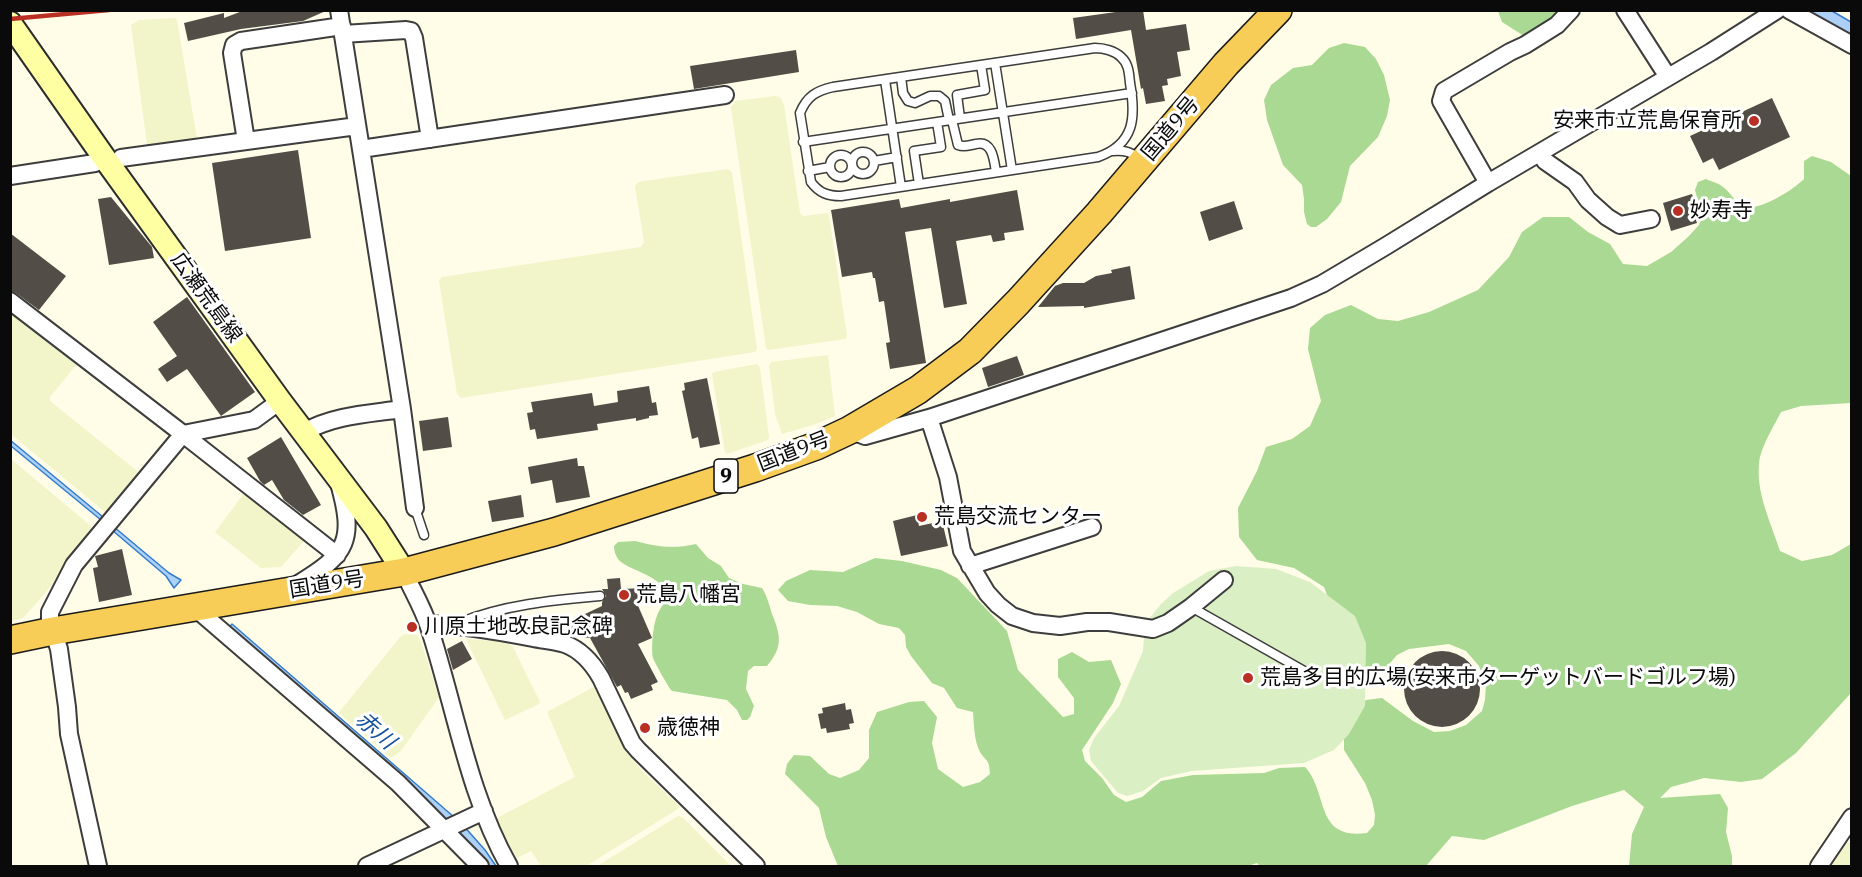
<!DOCTYPE html>
<meta charset="utf-8">
<style>
body{margin:0}
#map{position:relative;width:1862px;height:877px;overflow:hidden;background:#fffde8;font-family:"IBM Plex Serif",serif}
canvas{display:block}
.frame{position:absolute;inset:0;border:12px solid #0a0a0a;pointer-events:none}
</style>
<div id="map">
<canvas width="1862" height="877"></canvas>
<div class="frame"></div>
</div>
<script>
const c = document.querySelector('canvas').getContext('2d');
c.lineJoin = 'round';
function fillPath(path, color) { c.fillStyle = color; c.fill(path, 'evenodd'); }
function stroke(path, color, width, dash) { c.strokeStyle = color; c.lineWidth = width; c.lineCap = dash ? 'butt' : 'round'; c.setLineDash(dash || []); c.stroke(path); }
function write(font, color, halo, rows, align = 'center') {
  c.font = font + ' "IBM Plex Serif","Noto Sans JP",serif'; c.lineWidth = 6; c.setLineDash([]); c.textBaseline = 'middle'; c.strokeStyle = halo; c.fillStyle = color; for (const [text, x, y, turn = 0] of rows) {
    c.save(); c.translate(x, y); c.rotate((+turn || 0) * Math.PI / 180); c.textAlign = isNaN(turn) ? turn : align; if (halo) c.strokeText(text, 0, 0); c.fillText(text, 0, 0); c.restore();
  }
}
const farmland = new Path2D(`
 M175 18 177 20 197 139 191 144 153 146 147 144 131 25 139 20Z
 M775 96 780 97 784 105 800 213 803 216 828 213 829 216 847 336 845 339 769 350 766 348 731 108 735 101Z
 M728 169 732 172 757 349 755 352 461 398 457 394 439 281 442 277 641 247 644 242 635 186 638 182Z
 M10 311 71 357 77 364 50 397V401L137 471 138 474 107 512H105L11 434Z
 M828 355 835 416 816 424 782 434 775 414 769 366 771 362Z
 M757 364 760 368 769 437 768 440 727 454 725 452 712 374 714 372Z
 M11 459 92 527 90 534 65 563 52 585 23 618 11 621Z
 M245 492 304 537V541L281 567 261 568 215 532Z
 M404 634 417 635 420 639 439 697 401 751 392 757 387 755 340 714V711L401 636Z
 M466 639 507 642 513 647 540 702 539 704 505 720Z
 M594 687 627 753 644 773 679 806 678 809 586 866H541L531 851 517 858 499 830 495 819 575 777 547 712Z
 M678 816 682 817 731 866H652L648 865 645 866H597Z
 M1851 842V866H1830L1846 843Z`);
const forest = new Path2D(`
 M1498 11H1559L1548 23 1524 36 1502 22Z
 M1344 43 1365 47 1376 59 1384 75 1390 100 1387 116 1378 137 1350 166 1341 202 1327 219 1316 227H1311L1307 224 1304 212V199L1302 185 1283 165 1267 120 1264 100 1271 85 1293 68 1312 65 1329 48Z
 M1812 156 1831 162 1851 176V403L1801 406 1781 412C1774 426 1760 448 1759 464 1756 493 1771 523 1780 551L1802 561 1832 555 1851 544V693L1796 753 1762 779 1741 782 1704 778 1671 787 1660 798 1720 794 1728 808 1726 832 1732 856V866H1629L1632 834 1644 807 1624 790 1572 806 1484 840 1452 836 1426 866H1260L1257 863 1248 866H838L826 837 819 808 785 774 787 764 794 755 810 756 829 774 840 778 859 770 869 758V730L877 712 909 702 924 701 937 717 932 743 938 769 963 787 980 782 990 774C989 758 987 763 980 752 974 741 974 724 973 712L957 708 944 688 932 683 911 656 906 647 905 635 899 628 879 624 857 612 837 606 810 605 788 601 778 590 786 581 810 570 843 572 875 558 902 561 941 570 957 578 1007 631 1018 670 1063 717 1074 714V698L1058 677V659L1072 652 1089 662 1111 660 1121 684 1113 703 1082 750 1085 761 1102 778 1114 795 1126 802 1142 797 1161 781 1193 775 1264 773 1279 768 1305 767C1329 793 1314 840 1367 833L1374 825 1375 815 1372 800 1365 783 1344 750V738L1346 725 1366 700 1382 698 1413 721 1434 732 1450 731 1466 725 1482 711 1485 700 1486 685 1479 666 1466 651 1449 644 1409 649 1397 655 1385 669 1372 678 1358 676 1324 587 1294 568 1257 560 1239 537 1238 508 1257 471 1266 447 1292 439 1310 426 1321 401 1308 349 1310 328 1325 315 1351 305 1378 319 1398 321 1429 312 1478 290 1509 257 1522 232 1543 217H1569L1588 232 1610 244 1623 264 1647 266 1671 252 1688 237 1699 225 1702 216 1695 190 1698 182 1706 179C1712 182 1719 183 1723 187 1730 192 1734 200 1740 205 1755 215 1793 190 1804 179V161Z
 M635 541C658 547 673 549 696 544L708 558 721 566 729 578 743 584 762 588C767 596 769 604 772 614 781 636 783 647 767 666H754L748 671 746 689 754 706 750 717 747 720H742L737 710 727 700 672 691C668 687 655 663 653 658 651 650 653 624 657 616 660 607 668 601 664 590 656 573 628 571 618 559 615 555 614 550 614 546L618 542Z`);
const pitch = new Path2D(`
 M1236 566 1276 569 1310 582 1355 616 1366 643 1365 706 1349 734 1334 750 1304 763 1192 771 1161 778 1143 791 1127 796 1118 793 1091 761 1089 750 1094 738 1119 706 1143 651 1145 624 1161 604 1173 593 1209 571Z`);
const water = new Path2D(`
 M1802 11H1832L1851 22V37Z
 M10 440 103 517 101 520 11 446Z
 M114 527 169 573 181 580 174 588 166 576 112 530Z
 M232 624 462 824 485 850 496 866H487L227 630Z`);
const building = new Path2D(`
 M245 10H328L303 21 241 29 188 41 184 23 224 13V18Z
 M1130 10H1143L1146 30 1186 24 1190 50 1177 52 1181 76 1167 79 1168 85 1162 86 1165 101 1146 104 1143 88 1141 89 1131 30 1076 39 1073 18Z
 M796 50 799 72 694 89 690 66Z
 M1772 98 1790 137 1719 170 1713 158 1703 163 1690 136Z
 M298 150 311 238 225 251 212 163Z
 M1017 190 1024 230 1004 233 1005 240 993 242 991 235 956 241 967 304 944 308 931 228 905 232 926 363 890 369 886 343 890 342 884 301 879 302 875 278H873L872 272 842 277 831 210 899 199 901 208 950 199V202Z
 M1692 194 1698 213 1694 214 1697 223 1671 231 1663 203Z
 M111 197 152 247 154 258 109 265 98 199Z
 M1234 201 1243 229 1209 241 1200 212Z
 M10 233 66 276 39 310 16 293 10 291Z
 M1130 266 1135 299 1084 308V306L1038 307 1055 286 1063 283H1084L1096 276 1112 273 1111 270Z
 M187 297 255 392 221 416 187 369 167 382 158 369 177 356 153 322Z
 M1017 356 1024 375 988 387 982 368Z
 M707 378 720 444 700 448 698 437 692 439 682 391 685 390 684 383Z
 M649 386 652 403 656 402 658 415 649 416V418L636 421V418L597 424 598 430 537 439 535 429 530 430 527 413 533 412 531 402 592 393 594 406 618 402 617 391Z
 M448 417 452 447 423 451 419 421Z
 M281 437 321 505 303 515 284 500 272 480 264 485 260 481 247 458Z
 M577 458 578 466H584L590 497 556 503 552 480 531 484 528 467Z
 M521 495 524 517 492 522 488 501Z
 M917 515 919 526 942 521 948 546 901 556 893 521Z
 M122 549 132 595 99 602 93 568 98 567 95 556Z
 M620 578 621 589 645 588 646 601H636L652 638 638 644 658 682 651 685 653 690 631 699 628 692 625 693 621 685 617 687 590 638 573 636 566 633 568 622 602 606V602L606 596 602 589H608L607 579Z
 M462 641 472 659 453 670 447 649Z
 M1404 689a38 38 0 1 1 76 0a38 38 0 1 1-76 0Z
 M845 703 846 710 851 709 854 723 849 724 850 729 827 733 826 728 821 729 818 714 823 713 822 708Z`);
const service = new Path2D(`
 M1095 48C1104 48 1115 51 1121 57 1129 64 1129 74 1130 83 1136 117 1135 144 1098 157L841 196C828 196 819 193 811 182L800 113C807 96 816 91 833 87Z
 M995 63 1012 170
 M901 77 903 93 908 101 915 103 930 96H939L945 101 949 120
 M885 80 901 187
 M960 118 957 95 985 90 981 65
 M952 120 958 145C965 148 969 145 976 144 993 140 994 161 996 172
 M803 142 1132 93
 M1113 151C1125 150 1131 152 1140 159
 M852 163a11 11 0 1 1 22 0a11 11 0 1 1-22 0Z
 M830 166a11 11 0 1 1 22 0a11 11 0 1 1-22 0Z
 M874 161 897 157
 M808 171 830 167
 M919 184 914 151 941 147 937 122
 M415 508 424 535
 M1191 607 1313 676
 M459 623C502 605 554 600 600 596`);
const minor = new Path2D(`
 M1625 10 1668 77
 M1789 10 1852 45
 M343 34 406 30 411 31 414 38 430 139
 M246 141 232 53 234 45 241 41 342 26
 M361 149 725 95
 M1540 153 1545 161 1575 182 1588 200 1607 217 1620 225 1651 219
 M121 158 357 126
 M10 176 95 163
 M1488 183 1441 101 1444 91 1510 52 1525 45 1557 25 1571 10
 M10 301 183 434 74 565 50 612V621L59 649 67 707 69 734 98 866
 M402 409 415 508
 M929 418 948 477 962 551 987 593 998 605 1012 616 1033 623 1060 626 1087 622H1109L1153 629 1168 623 1191 607 1224 580
 M850 430 865 436 929 418 1291 298 1322 284 1386 246 1488 183 1711 52 1777 10
 M304 432C334 415 368 414 402 409L339 10
 M183 434 337 555
 M183 434 254 420 280 401
 M970 566 1092 527
 M404 572C412 590 423 608 429 627 455 706 468 794 509 866
 M298 584C348 554 355 540 339 483
 M194 607 398 783 480 866
 M428 624C464 625 498 631 533 638 543 640 555 641 565 644 581 650 593 664 601 678L632 743 638 750 756 866
 M367 866 484 811
 M1819 866 1852 817`);
const secondary = new Path2D(`
 M10 23 103 156 280 401 376 528 404 572`);
const trunk = new Path2D(`
 M10 640 53 631 404 572 554 532 755 468 816 446 850 430 918 390 970 351 1018 302 1099 213 1226 64 1278 10`);
const rail = new Path2D(`
 M10 19 109 10`);
const markers = [
 [1754,121,6,"#b92f23"],
 [1678,211,6,"#b92f23"],
 [922,517,6,"#b92f23"],
 [624,595,6,"#b92f23"],
 [412,627,6,"#b92f23"],
 [1248,678,6,"#b92f23"],
 [645,728,6,"#b92f23"]
];
const shields = [
 [726,476,24]
];
const shieldNames = [
 ["9",726,476]
];
const poiNames = [
 ["安来市立荒島保育所",1742,121,"right"],
 ["妙寿寺",1690,211],
 ["荒島交流センター",934,517],
 ["荒島八幡宮",636,595],
 ["川原土地改良記念碑",424,627],
 ["荒島多目的広場(安来市ターゲットバードゴルフ場)",1260,678],
 ["歳徳神",657,728]
];
const streetNames = [
 ["国道9号",1171,129,-50],
 ["広瀬荒島線",206,298,54],
 ["国道9号",794,452,-21],
 ["国道9号",327,585,-9]
];
const waterNames = [
 ["赤川",375,731,41]
];
fillPath(farmland, '#f2f4c9');
fillPath(forest, '#a9d992');
fillPath(pitch, '#dbefc4');
fillPath(water, '#add1f6');
stroke(water, '#347ccd', 1.5);
fillPath(building, '#534d47');
stroke(service, '#3d3d3d', 11);
stroke(minor, '#3d3d3d', 20);
stroke(secondary, '#2c2c2c', 26);
stroke(trunk, '#1b1b1b', 30);
stroke(service, '#fff', 8);
stroke(minor, '#fff', 16);
stroke(secondary, '#feffa3', 22);
stroke(trunk, '#f7cc57', 27);
stroke(rail, '#b92f23', 4.5);
for (const [x, y, r, color] of markers) { const dot = new Path2D(); dot.arc(x, y, r, 0, 2 * Math.PI); c.fillStyle = color; c.fill(dot); stroke(dot, '#fff', 2); }
for (const [x, y, w] of shields) { const box = new Path2D(); box.roundRect(x - w / 2, y - 17, w, 34, 4.5); c.fillStyle = '#fff'; c.fill(box); stroke(box, '#0a0a0a', 1.5); }
write('bold 20px', '#0a0a0a', null, shieldNames);
write('21px', '#0a0a0a', '#fff', poiNames, 'left');
write('21px', '#0a0a0a', '#fff', streetNames);
write('italic 22px', '#154f9b', '#fff', waterNames);
</script>
